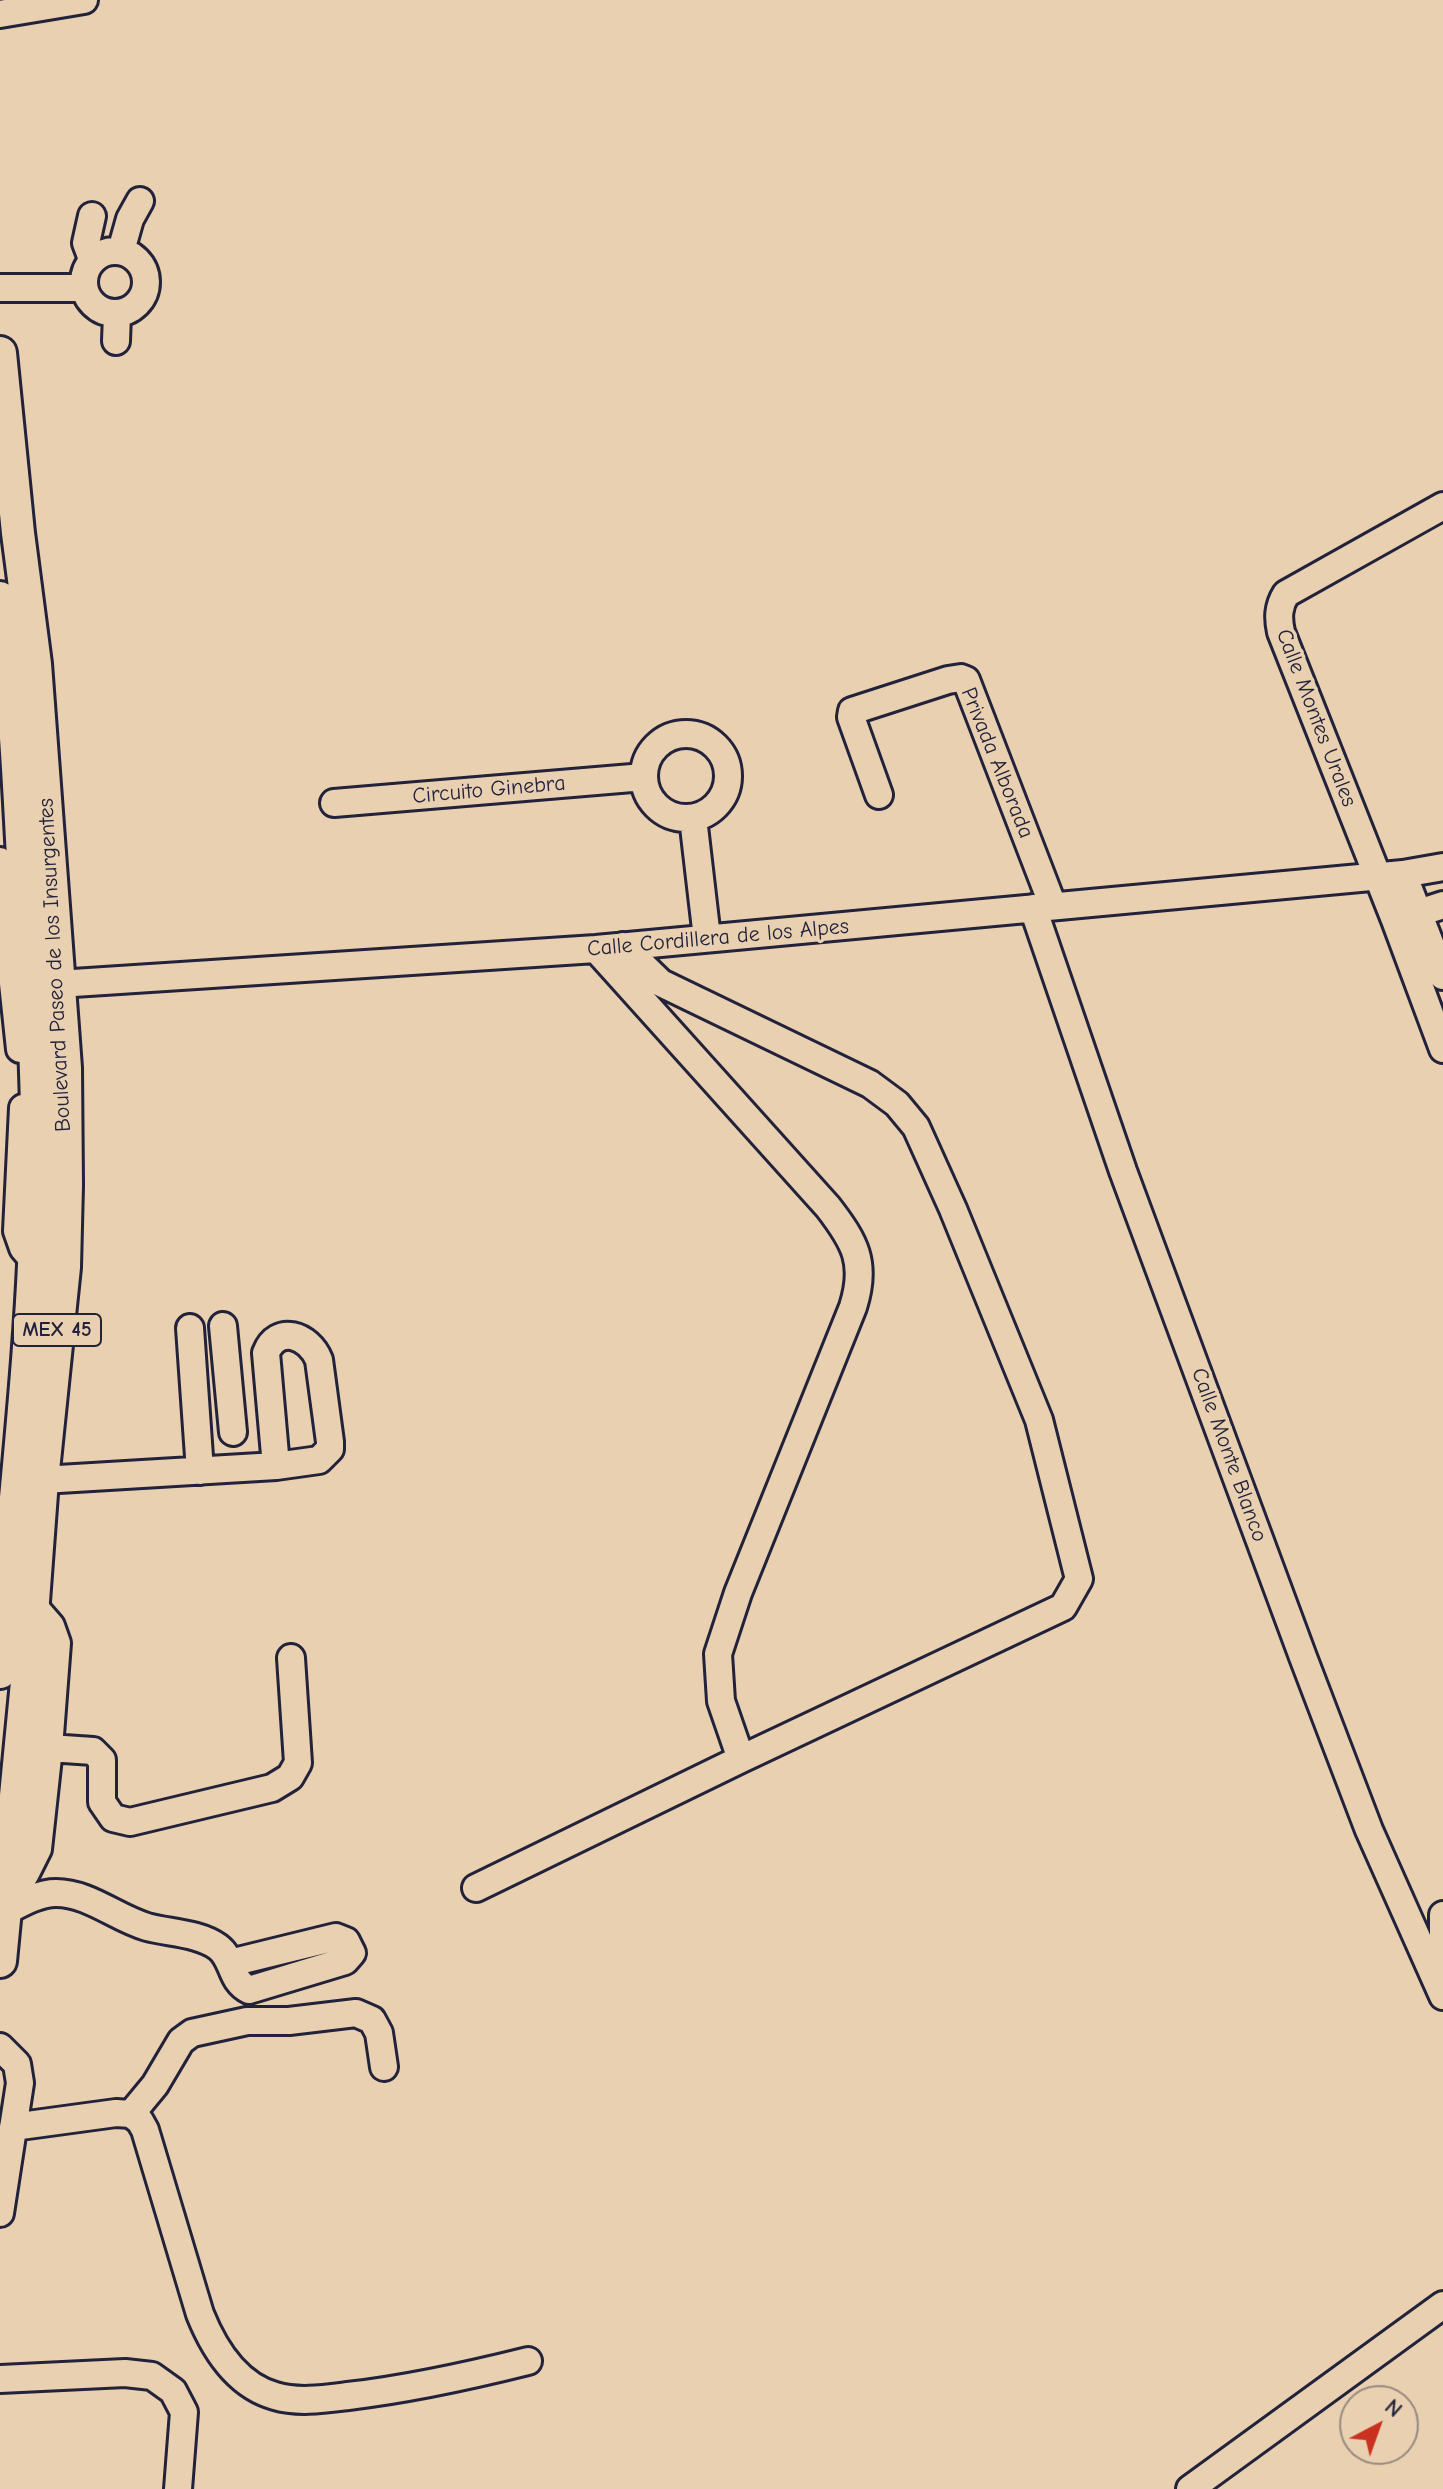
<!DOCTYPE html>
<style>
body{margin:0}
#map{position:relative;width:1443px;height:2489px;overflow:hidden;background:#e9d0b1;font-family:"Comic Neue",sans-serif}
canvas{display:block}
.north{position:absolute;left:1339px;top:2385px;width:80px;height:80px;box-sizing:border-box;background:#e9d0b1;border:2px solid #998a82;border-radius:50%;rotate:41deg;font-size:22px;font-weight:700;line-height:32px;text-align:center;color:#22223b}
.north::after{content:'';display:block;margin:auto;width:28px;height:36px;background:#c8321e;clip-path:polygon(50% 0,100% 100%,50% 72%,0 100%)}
</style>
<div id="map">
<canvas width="1443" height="2489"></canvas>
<div class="north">N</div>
</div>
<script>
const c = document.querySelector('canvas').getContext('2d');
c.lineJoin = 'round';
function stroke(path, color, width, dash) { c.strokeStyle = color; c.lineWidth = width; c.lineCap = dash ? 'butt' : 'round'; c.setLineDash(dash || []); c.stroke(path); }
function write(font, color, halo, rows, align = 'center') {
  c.font = font + ' "Comic Neue",sans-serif'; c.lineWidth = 7; c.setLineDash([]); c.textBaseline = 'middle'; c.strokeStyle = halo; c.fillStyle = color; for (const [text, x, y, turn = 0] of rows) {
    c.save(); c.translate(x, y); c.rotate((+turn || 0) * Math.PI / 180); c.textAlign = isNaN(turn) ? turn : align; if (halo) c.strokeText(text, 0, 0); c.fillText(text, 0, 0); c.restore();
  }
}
const minor = new Path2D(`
 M0 14 84 0
 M92 216 86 243 92 259
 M84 282a31 31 0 1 1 62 0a31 31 0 1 1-62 0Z
 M121 251 130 219 140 201
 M0 288H83
 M116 341 117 314
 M1443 506 1286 594C1278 607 1278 618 1281 632L1395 920 1443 1049
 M644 776a42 42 0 1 1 84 0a42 42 0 1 1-84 0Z
 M879 795 851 717 852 711 948 680 961 678 966 680 1053 906
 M334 803 644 777
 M693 818 707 938
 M0 861 20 1049
 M1403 874 1443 976
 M1033 908 1123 1171 1303 1657 1369 1830 1443 1996
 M1403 918 1443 905
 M596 949 828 1207C855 1242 867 1263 853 1307L738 1593 718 1654 721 1701 741 1759
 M58 984 596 949 1403 874 1443 867
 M23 1108 17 1231 23 1248 35 1262
 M223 1326 233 1432
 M190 1328 200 1471
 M42 1480 276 1466 319 1460 330 1449V1442L319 1360C309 1335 277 1324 266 1353L276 1466
 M49 1748 93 1751 102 1760V1802L113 1818 130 1822 272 1788 290 1777 298 1763 291 1658
 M476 1888 741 1759 1063 1607 1079 1579 1039 1420 953 1209 916 1127 897 1104 870 1084 661 983 623 946
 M5 1905 26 1873 38 1849 49 1748 57 1643 51 1626 31 1603
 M4 1912C20 1904 38 1893 56 1893 89 1893 116 1918 147 1927 169 1933 199 1933 218 1947 234 1959 230 1981 249 1990L345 1961 352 1953 346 1941 336 1937 230 1963
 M1443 1915V1978
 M0 2047 17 2064 20 2083 0 2213
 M131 2114 155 2085 181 2041 192 2033 247 2021H289L356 2013 372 2020 379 2033 384 2067
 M13 2127 116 2113 131 2114 140 2121 145 2130 200 2314C214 2349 236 2385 275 2396 298 2403 324 2399 348 2396 409 2389 468 2376 528 2361
 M0 2379 125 2373 152 2376 173 2391 184 2412 178 2489
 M1190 2489 1443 2305`);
const major = new Path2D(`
 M0 353 18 533 35 664 65 1068 66 1185 64 1267 42 1480 27 1682 0 1961
 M0 598C15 683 18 770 23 857 30 961 39 1066 37 1171 35 1338 14 1505 0 1672`);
const shields = [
 [57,1330,88]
];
const shieldNames = [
 ["MEX 45",57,1330]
];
const streetNames = [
 ["Calle Montes Urales",1316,718,69],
 ["Privada Alborada",997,763,68],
 ["Circuito Ginebra",489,790,-5],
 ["Calle Cordillera de los Alpes",718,938,-5],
 ["Boulevard Paseo de los Insurgentes",55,965,-93],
 ["Calle Monte Blanco",1229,1455,70]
];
stroke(minor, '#22223b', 32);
stroke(major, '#22223b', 38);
stroke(minor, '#e9d0b1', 26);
stroke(major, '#e9d0b1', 32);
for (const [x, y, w] of shields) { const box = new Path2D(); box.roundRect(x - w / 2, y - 16, w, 32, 6); c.fillStyle = '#e9d0b1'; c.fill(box); stroke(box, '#22223b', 2); }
write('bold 20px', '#22223b', null, shieldNames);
write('22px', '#22223b', '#e9d0b1', streetNames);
</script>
